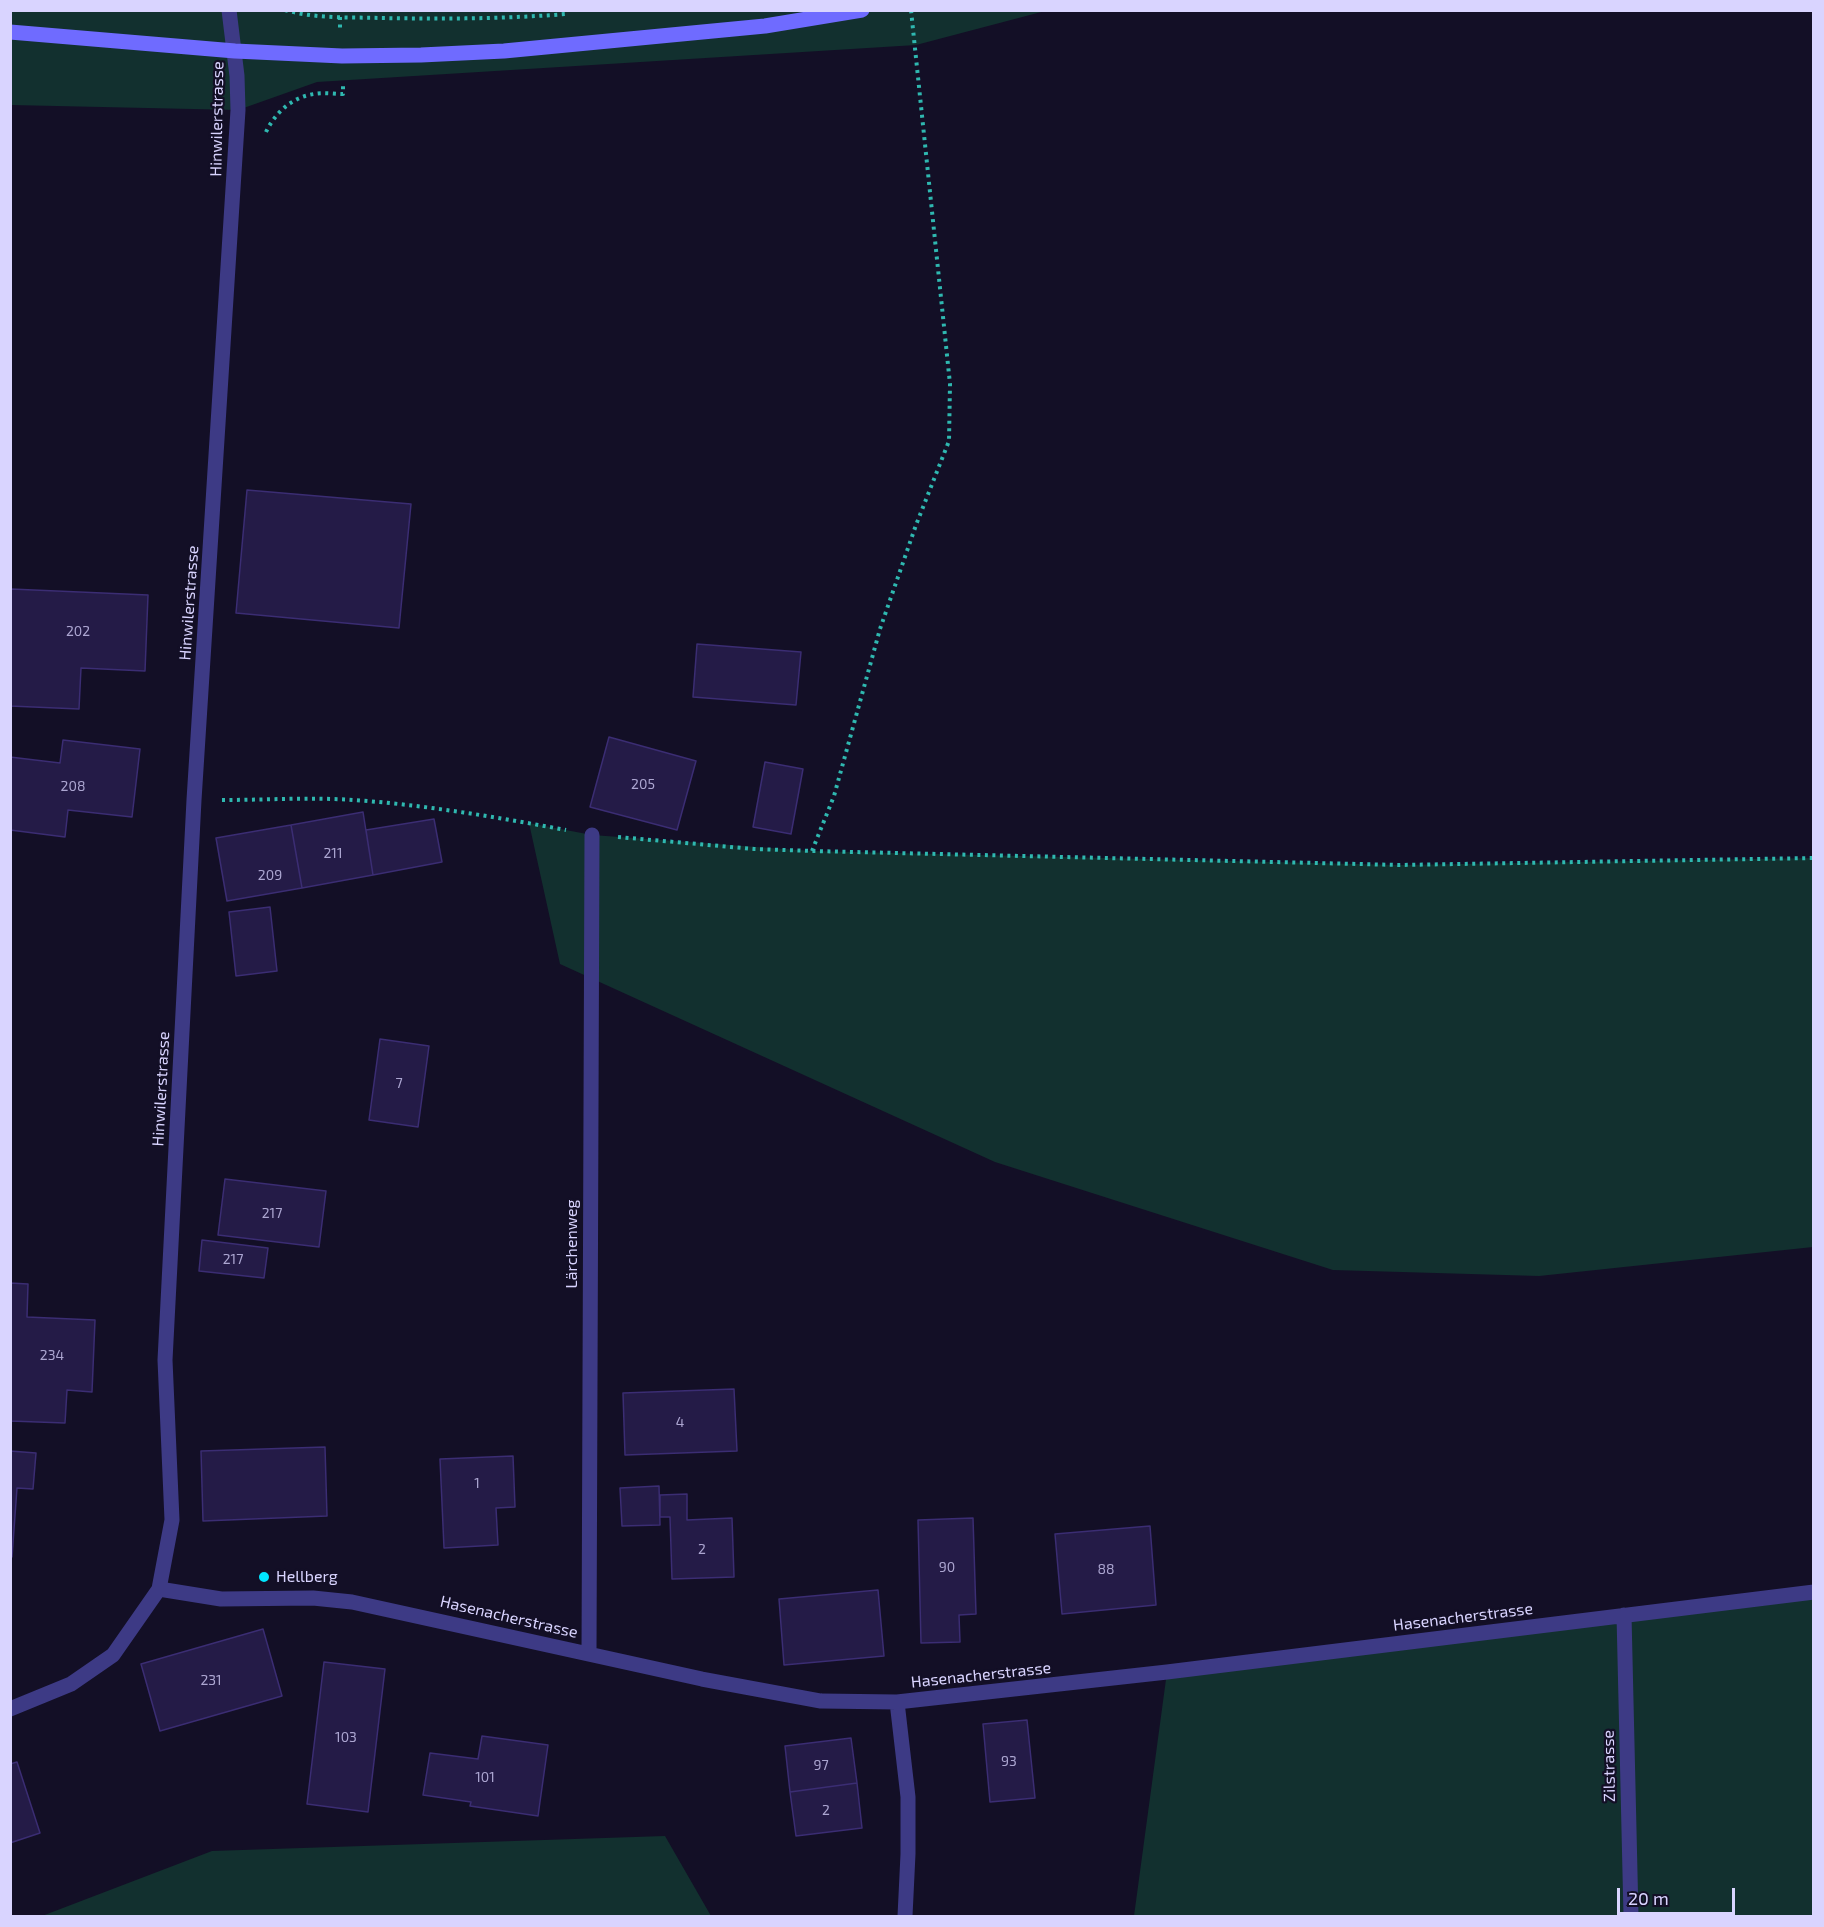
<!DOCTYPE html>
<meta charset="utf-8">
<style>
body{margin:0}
#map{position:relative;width:1824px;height:1927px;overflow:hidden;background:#130f26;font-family:"Exo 2",sans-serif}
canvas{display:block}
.frame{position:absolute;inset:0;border:12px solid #d9d4ff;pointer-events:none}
.scale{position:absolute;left:1617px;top:1888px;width:118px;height:27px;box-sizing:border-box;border:3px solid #d9d4ff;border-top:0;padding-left:8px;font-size:18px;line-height:21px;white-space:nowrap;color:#d9d4ff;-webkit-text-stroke:4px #130f26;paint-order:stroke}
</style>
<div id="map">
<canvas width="1824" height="1927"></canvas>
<div class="frame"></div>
<div class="scale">20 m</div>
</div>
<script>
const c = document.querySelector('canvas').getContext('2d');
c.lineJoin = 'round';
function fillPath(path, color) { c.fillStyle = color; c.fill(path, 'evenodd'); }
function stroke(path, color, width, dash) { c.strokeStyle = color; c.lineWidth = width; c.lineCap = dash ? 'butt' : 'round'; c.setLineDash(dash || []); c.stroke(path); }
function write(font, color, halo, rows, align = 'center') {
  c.font = font + ' "Exo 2",sans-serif'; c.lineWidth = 4.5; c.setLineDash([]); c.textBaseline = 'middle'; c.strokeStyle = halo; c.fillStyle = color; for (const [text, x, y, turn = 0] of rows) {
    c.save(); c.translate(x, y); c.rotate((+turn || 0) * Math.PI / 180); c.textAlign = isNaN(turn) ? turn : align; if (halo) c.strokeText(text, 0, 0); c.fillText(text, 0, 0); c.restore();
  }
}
const green = new Path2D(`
 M11 11H1045L916 45 317 82 238 110 11 105Z
 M529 823 592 835 812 851 1400 865 1813 858V1247L1539 1276 1333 1270 995 1162 560 964Z
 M1813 1592V1916H1134L1167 1672Z
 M665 1836 711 1916H42L212 1851Z`);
const building = new Path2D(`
 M247 490 411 504 399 628 236 613Z
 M11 589 148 595 145 671 81 668 79 709 10 706Z
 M697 644 801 652 796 705 693 697Z
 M609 737 696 761 677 830 590 807Z
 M63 740 140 749 132 817 68 810 65 837 10 830V757L60 763Z
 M765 762 803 769 791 834 753 827Z
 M363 812 373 875 302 888 291 825Z
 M434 819 442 862 373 875 366 830Z
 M291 825 302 888 227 901 216 838Z
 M270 907 277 971 236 976 229 912Z
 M380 1039 429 1046 418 1127 369 1120Z
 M225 1179 326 1191 319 1247 218 1235Z
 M202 1240 268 1248 264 1278 199 1271Z
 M10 1283 28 1284 27 1317 95 1320 92 1392 67 1390 65 1423 10 1421Z
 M734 1389 737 1451 625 1455 623 1393Z
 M325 1447 327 1516 203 1521 201 1451Z
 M10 1451 36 1453 33 1489 17 1488 12 1557H10Z
 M513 1456 515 1507 496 1508 498 1545 444 1548 440 1459Z
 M659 1486 660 1525 622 1526 620 1488Z
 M687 1494V1520L732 1518 734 1577 672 1579 670 1517H660V1495Z
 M973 1518 976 1614 959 1615 960 1642 921 1643 918 1520Z
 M1150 1526 1156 1605 1062 1614 1055 1534Z
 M878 1590 884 1656 784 1665 779 1599Z
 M263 1629 282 1696 160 1731 141 1664Z
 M324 1662 385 1669 368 1812 307 1804Z
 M1027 1720 1035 1798 990 1802 983 1724Z
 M482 1736 548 1745 538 1816 470 1806 471 1802 423 1795 430 1753 478 1759Z
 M851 1738 857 1783 790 1792 785 1746Z
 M17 1762 40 1833 10 1843V1764Z
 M857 1783 862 1828 796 1836 790 1792Z`);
const path = new Path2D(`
 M285 10C316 19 350 17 381 18 443 19 504 19 566 14
 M340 17V28
 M266 132C275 113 292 97 314 94 323 92 334 94 343 94V84
 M222 800C266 800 311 797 354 800 425 805 496 817 566 830
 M618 837 754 849 812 851 1400 865 1814 858
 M812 851 834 796 880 629 916 525 949 441 950 384 911 10`);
const street = new Path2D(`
 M159 1589 221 1599 313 1598 352 1602 702 1679 821 1701 897 1702 1167 1672 1814 1592
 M1624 1615 1631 1916
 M589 1653 592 835
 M897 1702 908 1797V1854L905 1916
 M10 1709 71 1684 113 1655 159 1589 172 1520 165 1360 194 800 238 110 237 76 229 10`);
const secondary = new Path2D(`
 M10 32 235 51 342 56 421 55 504 51 765 26 862 10`);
const markers = [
 [264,1577,6,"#00e5ff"]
];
const numberNames = [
 ["202",78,631],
 ["205",643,784],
 ["208",73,786],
 ["211",333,853],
 ["209",270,875],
 ["7",399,1083],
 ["217",272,1213],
 ["217",233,1259],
 ["234",52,1355],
 ["4",680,1422],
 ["1",477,1483],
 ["2",702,1549],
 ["90",947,1567],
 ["88",1106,1569],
 ["231",211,1680],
 ["103",346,1737],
 ["93",1009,1761],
 ["97",821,1765],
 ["101",485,1777],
 ["2",826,1810]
];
const streetNames = [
 ["Hinwilerstrasse",217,119,-89],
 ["Hinwilerstrasse",189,603,-86],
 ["Hinwilerstrasse",161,1089,-87],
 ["Lärchenweg",572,1244,-90],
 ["Hasenacherstrasse",509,1617,13],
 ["Hasenacherstrasse",1463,1617,-7],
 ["Hasenacherstrasse",981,1675,-6],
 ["Zilstrasse",1609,1766,-91]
];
const poiNames = [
 ["Hellberg",276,1577]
];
fillPath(green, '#12302f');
fillPath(building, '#241b47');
stroke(building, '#3b2d73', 1.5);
stroke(path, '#2fb8b0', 4, [3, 4.5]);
stroke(street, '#3d3a85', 15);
stroke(secondary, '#6f6bff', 15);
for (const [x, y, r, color] of markers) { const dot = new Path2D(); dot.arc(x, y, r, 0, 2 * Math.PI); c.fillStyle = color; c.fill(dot); stroke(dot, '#130f26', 2); }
write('14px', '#aca6d1', null, numberNames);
write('16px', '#d9d4ff', '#130f26', streetNames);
write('16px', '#d9d4ff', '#130f26', poiNames, 'left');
</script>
